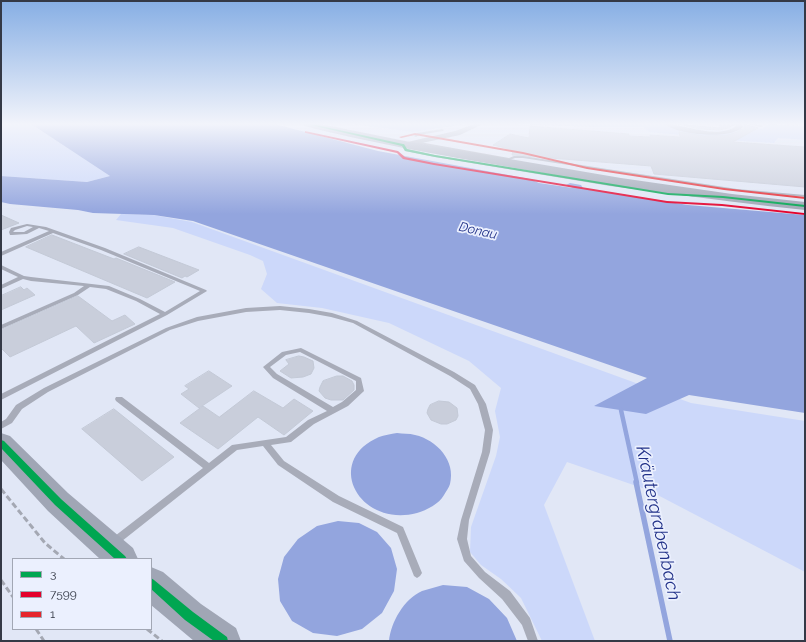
<!DOCTYPE html>
<meta charset="utf-8">
<style>
body{margin:0}
#map{position:relative;width:806px;height:642px;overflow:hidden;background:#e1e7f6;font-family:Raleway,sans-serif}
canvas{display:block}
.frame{position:absolute;inset:0;border:2px solid #343946;pointer-events:none}
.legend{position:absolute;left:12px;top:558px;width:140px;height:72px;box-sizing:border-box;background:#ebf0fe;border:1px solid #a2a7b4;margin:0;padding:5px 7px;list-style:none;font-size:12px;color:#343946}
.legend li{display:flex;align-items:center;gap:8px;height:20px}
.legend b{width:20px;border:1px solid #a2a7b4}
</style>
<div id="map">
<canvas width="806" height="642"></canvas>
<div class="frame"></div>
<ul class="legend">
<li><b style="height:5px;background:#00a651"></b>3</li>
<li><b style="height:5px;background:#e4002b"></b>7599</li>
<li><b style="height:5px;background:#e6252c"></b>1</li>
</ul>
</div>
<script>
const c = document.querySelector('canvas').getContext('2d');
c.lineJoin = 'round';
function fillPath(path, color) { c.fillStyle = color; c.fill(path, 'evenodd'); }
function stroke(path, color, width, dash) { c.strokeStyle = color; c.lineWidth = width; c.lineCap = dash ? 'butt' : 'round'; c.setLineDash(dash || []); c.stroke(path); }
function write(font, color, halo, rows, align = 'center') {
  c.font = font + ' Raleway,sans-serif'; c.lineWidth = 3.5; c.setLineDash([]); c.textBaseline = 'middle'; c.strokeStyle = halo; c.fillStyle = color; for (const [text, x, y, turn = 0] of rows) {
    c.save(); c.translate(x, y); c.rotate((+turn || 0) * Math.PI / 180); c.textAlign = isNaN(turn) ? turn : align; if (halo) c.strokeText(text, 0, 0); c.fillText(text, 0, 0); c.restore();
  }
}
const green = new Path2D(`
 M1 124H31L110 176 87 182 1 176Z
 M351 124H466L413 132Z
 M516 124H673V127C691 131 713 135 732 132 736 132 738 130 741 129 750 128 761 133 768 124L805 126V140L778 138 774 143 693 138 691 136 649 132 643 127H595Z
 M121 214 153 215 192 222 691 403 805 421V572L648 490 567 462 544 505 595 641H542L521 598 501 579 481 565 470 552 471 527 496 456 500 437 495 411 501 388 469 361 389 323 322 308 277 303 261 289 267 274 263 261 250 255 173 228 116 220Z`);
const water = new Path2D(`
 M31 124H275L378 151 530 179 539 183 573 188 566 185 570 183 581 185 583 188 688 205 805 215V413L689 395 646 414 594 406 647 378 193 221 154 215 93 213 78 210 10 204 1 202V176L87 182 110 176Z
 M397 433C403 434 409 433 415 435 437 440 456 461 450 484 449 488 446 491 444 495 439 504 427 510 417 513 359 528 323 461 379 437 384 435 391 434 397 433Z
 M338 521 359 523 377 532 391 548 397 569 394 591 382 613 362 629 337 636 313 633 292 621 280 601 278 579 284 557 298 539 317 526Z
 M443 585 467 587 489 599 507 618 517 641H389C391 622 404 599 422 591 429 589 436 587 443 585Z`);
const streamFar1 = new Path2D(`
 M621 410 637 483`);
const stream = new Path2D(`
 M636 482 670 641`);
const building = new Path2D(`
 M678 124 720 128 719 124H735L728 128 719 130 701 129Z
 M744 124 758 128 733 142 805 147V187L654 174 651 166 512 155 513 150 493 145 510 134 529 138 530 126 629 134V136L651 137 650 135 680 137 679 132 704 136 728 135 737 132 744 128Z
 M1 215 19 223 1 230Z
 M52 235 114 259 116 258 175 282 147 298 26 247Z
 M139 247 199 270 187 277 185 276 182 278 124 254Z
 M21 287 24 290 27 288 35 295 1 310V296Z
 M78 296 112 321 125 315 135 324 94 343 76 326 10 357 1 348V330Z
 M299 356 304 357 313 361 314 368 311 374 303 377 291 378 280 371 289 364 286 360Z
 M209 371 232 386 199 408 181 394 189 389 185 386Z
 M337 376H343L352 381 354 385V390L343 400H331L325 398 319 391 320 387 323 381Z
 M254 391 283 408 294 399 313 411 284 435 258 417 218 449 180 423 203 406 219 417Z
 M439 401 449 402 457 408 458 416 456 420 447 424H441L431 420 427 413 428 409 430 405Z
 M114 409 174 457 142 481 82 429Z`);
const path = new Path2D(`
 M1 489 45 543 64 559
 M1 580 13 597
 M36 629 44 641
 M147 629 162 641`);
const lane = new Path2D(`
 M748 124H755L763 126 761 127Z
 M442 129 444 130 443 131 419 135 416 137 414 136 417 133Z
 M414 141 509 158 514 156H523L737 189 805 195V197L737 191 523 158H515L502 163H501V161L505 159 413 143V141Z
 M403 144H404L407 149 435 155 610 184 697 195 699 196 697 197 610 186 435 157 405 151 401 145Z
 M27 224 46 227 105 248 206 290 207 291 167 315 1 400V394L160 314 136 301 106 289 90 287 78 295 1 329V325L74 293 84 286 31 281 23 279 1 289V285L18 277 1 269V265L24 276 31 277 109 286 140 299 165 312 200 291 101 250 53 233 1 256V252L49 231 39 228 27 234 12 235H10L9 232 11 228ZM27 226 33 227 24 232H13L15 230Z
 M280 306 309 309 332 313 357 321 454 372 475 385 486 404 493 430 490 452 469 520 467 539 471 556 485 572 510 591 530 618 538 641H528L522 625 502 599 479 578 464 561 457 539 461 520 482 452 485 430 478 404 470 389 450 376 353 323 331 317 309 313 280 310 246 312 198 321 170 330 48 392 22 409 12 423 1 429V422L6 419 16 405 44 388 166 328 197 317 246 308Z
 M301 348 361 378 364 391 348 406 314 424 291 442 271 445 284 461 339 496 403 527 422 573 420 576 417 578 414 576 397 533 333 502 278 465 263 446 237 450 117 545 114 546 111 545 109 542 111 539 203 468 116 401 115 399 116 397H122L209 463 232 445 286 437 308 420 327 411 273 378 263 367 282 352ZM300 352 356 381V390L342 402 333 407 277 374 270 367 286 355Z`);
const street = new Path2D(`
 M474 124H483L460 135 403 147 399 145 403 143 455 131Z
 M665 124C686 124 716 140 736 126V124H742L743 127C731 140 677 135 665 124Z`);
const primary = new Path2D(`
 M303 124H321L410 142 621 178 732 194 805 202V210C706 200 607 185 509 167 440 155 372 143 304 126Z
 M1 433 10 436 68 493 133 548 138 559H100L48 511 1 460Z
 M151 567 163 572 201 604 236 628 241 641H194L151 605Z`);
const bus1 = new Path2D(`
 M306 124H312L403 144H404L407 149 435 155 668 193 723 196 805 205V207L723 198 668 195 435 157 405 151 402 146Z
 M1 440 4 441 61 499 125 556 127 559H115L55 505 1 448Z
 M151 578 154 580 193 612 227 637 228 641H214L185 620 151 589Z`);
const bus2 = new Path2D(`
 M305 131 398 151 405 157 434 163 667 201 722 204 804 213H805V215L722 206 667 203 434 165 403 159 397 153 306 133H305Z`);
const bus3 = new Path2D(`
 M415 133 523 152 587 167 724 188 805 197V199L724 190 587 169 523 154 415 135 401 138 399 137Z`);
const farWaternames = [
 ["Donau",478,231,13]
];
const nearWaternames = [
 ["Kräutergrabenbach",658,523,78]
];
fillPath(green, '#ccd8fa');
fillPath(water, '#93a5de');
stroke(streamFar1, '#93a5de', 4.5);
stroke(stream, '#93a5de', 5.5);
fillPath(building, '#c9cedb');
stroke(building, '#c3c9d6', 1);
stroke(path, '#a4a8b3', 3, [6, 3]);
fillPath(lane, '#a8acb9');
fillPath(street, '#a8acb9');
fillPath(primary, '#a0a6b5');
fillPath(bus1, '#00a651');
fillPath(bus2, '#e4002b');
fillPath(bus3, '#e6252c');
const sky = c.createLinearGradient(0, 0, 0, 214);
sky.addColorStop(0, '#86aee4');
sky.addColorStop(0.58, '#f2f4fb');
sky.addColorStop(1, '#f2f4fb00');
c.fillStyle = sky;
c.fillRect(0, 0, 806, 214);
write('italic 13px', '#213188', '#ebf0fe', farWaternames);
write('italic 18px', '#213188', '#ebf0fe', nearWaternames);
</script>
